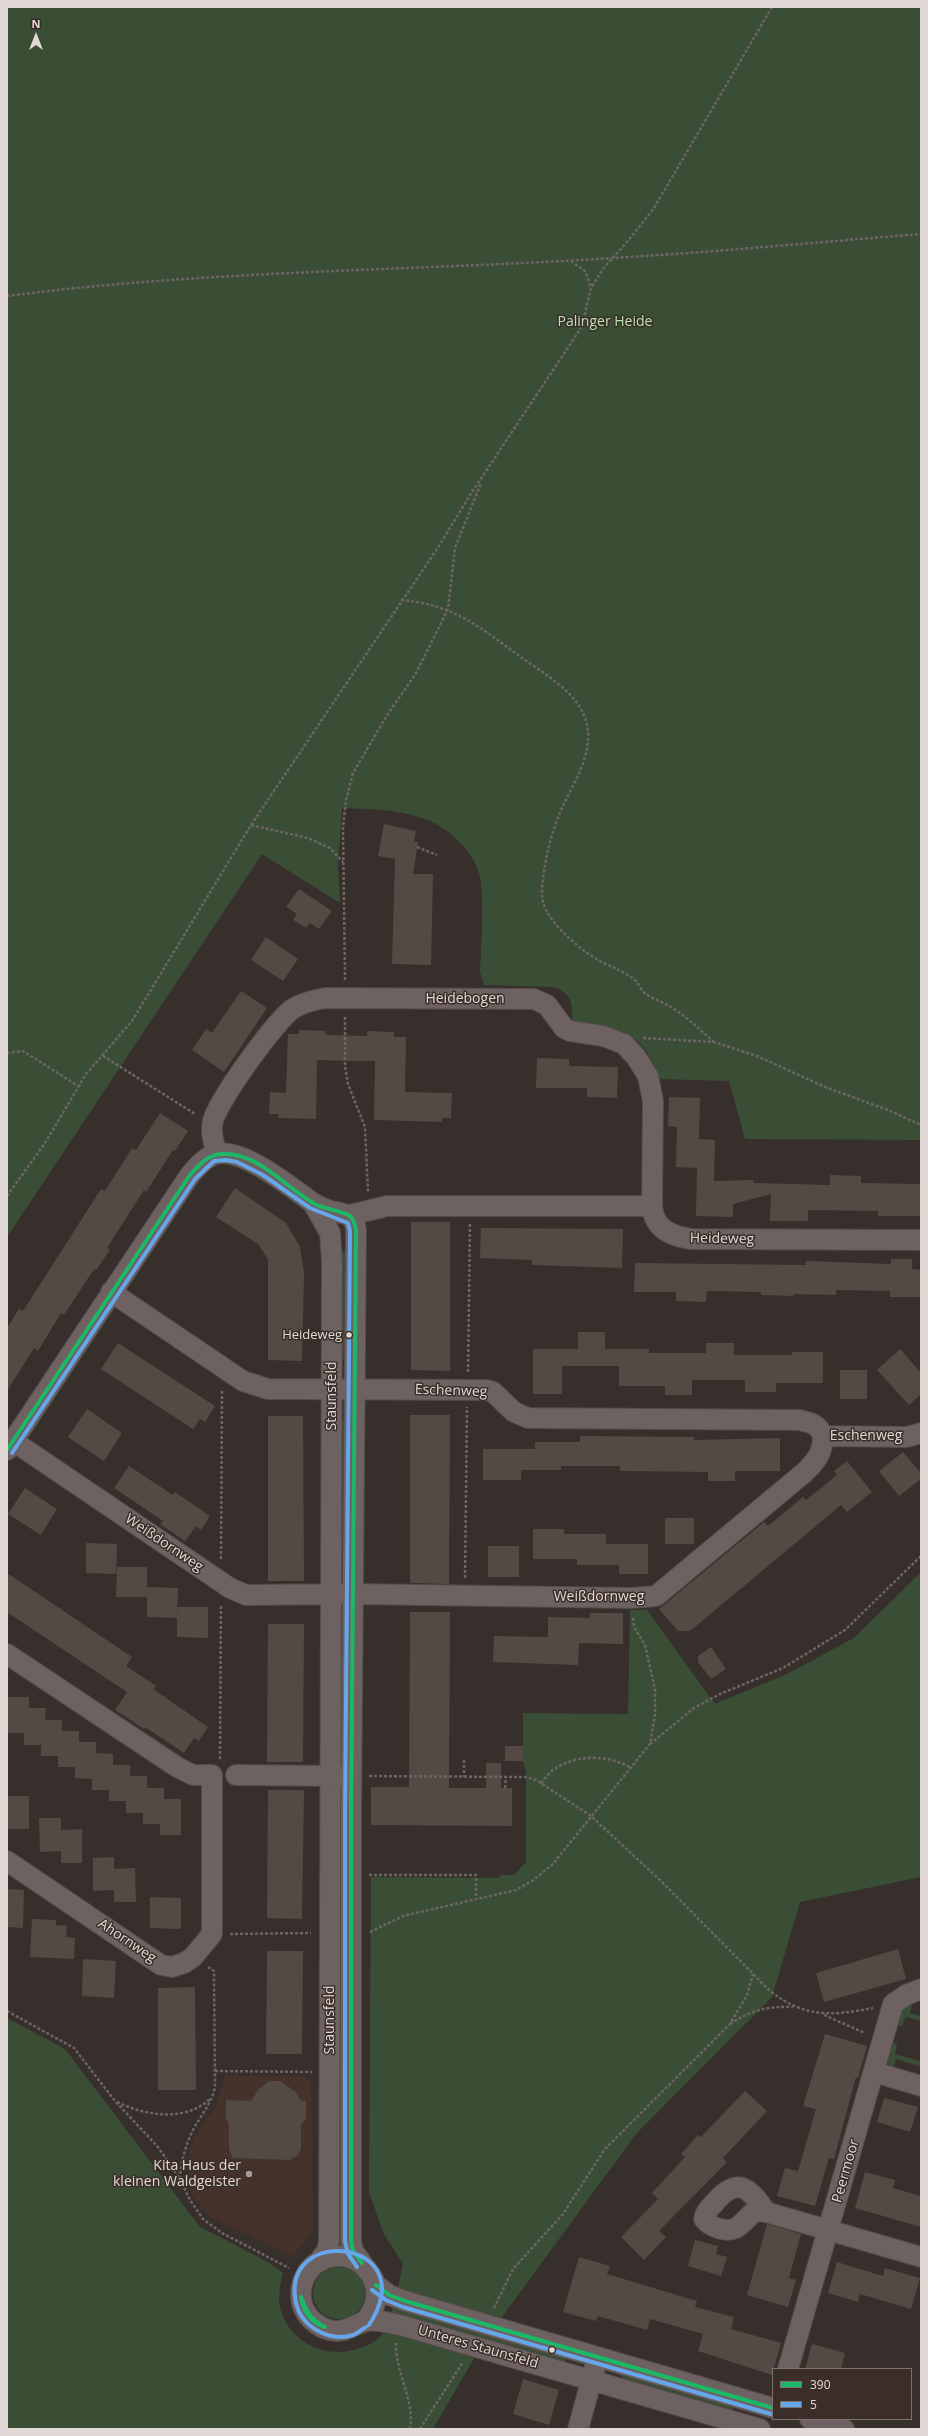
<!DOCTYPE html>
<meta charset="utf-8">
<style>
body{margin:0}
#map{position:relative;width:928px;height:2436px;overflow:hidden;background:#372f2c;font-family:"Open Sans",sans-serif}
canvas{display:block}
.frame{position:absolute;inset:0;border:8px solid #e2d9d6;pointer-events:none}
.legend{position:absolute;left:772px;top:2368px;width:140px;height:52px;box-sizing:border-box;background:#3b2e28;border:1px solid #7e726e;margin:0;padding:5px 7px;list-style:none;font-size:12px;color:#e2d9d6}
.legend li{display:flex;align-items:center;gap:8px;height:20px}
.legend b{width:20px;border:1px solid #7e726e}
.north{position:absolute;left:16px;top:16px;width:40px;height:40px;-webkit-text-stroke:3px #3b2e28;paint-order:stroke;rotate:0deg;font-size:11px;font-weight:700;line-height:16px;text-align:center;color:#e2d9d6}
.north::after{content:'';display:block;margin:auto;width:14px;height:18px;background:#e2d9d6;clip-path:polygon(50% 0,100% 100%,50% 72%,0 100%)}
</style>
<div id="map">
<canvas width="928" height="2436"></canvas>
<div class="frame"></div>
<ul class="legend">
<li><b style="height:5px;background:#1ab867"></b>390</li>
<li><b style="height:5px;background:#66a7ec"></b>5</li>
</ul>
<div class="north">N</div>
</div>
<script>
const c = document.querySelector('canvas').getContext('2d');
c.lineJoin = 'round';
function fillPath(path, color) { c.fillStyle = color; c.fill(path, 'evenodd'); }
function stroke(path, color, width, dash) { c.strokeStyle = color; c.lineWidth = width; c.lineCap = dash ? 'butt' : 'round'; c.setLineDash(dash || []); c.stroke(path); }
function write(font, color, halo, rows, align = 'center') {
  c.font = font + ' "Open Sans",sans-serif'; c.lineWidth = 3; c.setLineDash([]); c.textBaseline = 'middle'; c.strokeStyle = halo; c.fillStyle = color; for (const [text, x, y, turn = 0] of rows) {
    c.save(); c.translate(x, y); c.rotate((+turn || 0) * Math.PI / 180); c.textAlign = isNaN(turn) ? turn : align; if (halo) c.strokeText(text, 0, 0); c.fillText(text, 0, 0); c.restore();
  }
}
const built = new Path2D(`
 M225 2076H303L311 2081 313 2230 293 2256 210 2217 193 2197 186 2184 190 2148 199 2129 216 2106Z`);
const green = new Path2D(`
 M7 7H921V1140L745 1139 729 1081 660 1079C642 1030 621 1027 572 1024 572 1003 574 994 553 987L484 985 480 972C481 943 484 912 481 883 480 871 473 857 465 848 433 809 388 810 342 808L338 868 340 903 262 854 7 1237Z
 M341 1251 348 1252 346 1359 339 1360Z
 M340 1420 346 1421 345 1564 340 1565Z
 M921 1572V1877L800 1902 772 1997 636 2134 491 2332 567 2355 564 2366 483 2343 433 2429H7V2018L65 2049 200 2227 270 2263 283 2273C281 2281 279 2291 279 2300 282 2336 319 2359 353 2350 362 2348 373 2344 380 2337 392 2325 399 2281 403 2264L384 2234 369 2192 371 1877 499 1878 500 1875H514L526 1862V1772L523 1761V1713L628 1714 630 1610H647L715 1704 789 1673 854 1638Z
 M913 2000 910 2013 921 2016V2021L906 2017 902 2026 895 2025 899 2012Z
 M890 2041 897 2044 895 2054 920 2061 919 2066 896 2059 893 2070C884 2063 888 2051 890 2041Z
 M313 2293a26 26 0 1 1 52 0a26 26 0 1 1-52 0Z
 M622 2374 733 2406V2411L622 2379Z`);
const building = new Path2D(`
 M384 824 416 831 414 842H418L413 874H433L431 965 392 964 395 859 378 856Z
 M299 889 332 911 319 929 310 923 306 928 293 920 297 914 286 907Z
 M266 937 298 959 283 981 251 960Z
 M241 991 267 1008 224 1072 192 1050 206 1029 212 1033Z
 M299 1030 326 1031 325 1035 367 1036V1031L394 1032V1037H406L405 1092 452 1093 451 1118H442V1122L374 1120 375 1061H352L317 1060 316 1119 278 1118 279 1114H269L270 1092 286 1093 288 1034H299Z
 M537 1058 569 1059V1066L618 1067 617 1098 587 1097V1088H536Z
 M669 1097 700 1098 699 1139 715 1140 714 1181 753 1180 754 1183 830 1185V1175L861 1176V1183L921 1184V1216H878V1211L808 1210V1221H770L771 1194 733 1204V1217L696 1216 697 1168 676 1167 677 1127 668 1126Z
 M160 1113 188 1131 175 1151 173 1150 146 1192 144 1190 107 1248 110 1250 96 1270 94 1269 64 1315 61 1313 38 1351 34 1348 7 1391V1328L19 1309 23 1311 101 1189 105 1191 132 1148 136 1150Z
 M235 1188 286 1223 300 1247 304 1273 302 1361 268 1360V1259L258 1244 216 1217Z
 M411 1222H450V1371L411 1370Z
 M481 1228 623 1229 622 1268 532 1265V1260L480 1258Z
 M891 1259H912V1269L921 1270V1297H890V1291L836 1290V1295L793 1294V1296L761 1295V1292L707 1291 706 1302 676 1301V1292H634L635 1263 806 1265V1261L891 1264Z
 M578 1332H605V1349H649V1353H706V1343H734V1355H792V1352H823V1383H776V1392H745V1380H692V1395H665V1386H619V1366H562V1394H533V1349H578Z
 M118 1343 215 1406 205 1422 200 1419 193 1429 101 1369Z
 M900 1349 921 1373V1394L909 1405 877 1370Z
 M840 1370H867V1399H840Z
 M87 1409 122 1433 104 1461 68 1437Z
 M410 1415H450L449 1584 410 1583Z
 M268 1416H303L304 1581H268Z
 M580 1436 694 1437V1440L780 1438V1471H735V1481H708V1472L620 1471V1466H561V1470H521V1480H483V1449H535V1442H580Z
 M903 1452 921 1473V1479L899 1496 879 1471Z
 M847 1461 872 1492 847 1512 841 1505 690 1631H678L659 1609 764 1522 768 1526 803 1497 806 1500 837 1475 834 1471Z
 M129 1466 173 1495 175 1492 210 1516 201 1530 196 1526 185 1541 160 1524 163 1521 114 1488Z
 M25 1488 57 1509 41 1535 8 1514Z
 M665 1518H694V1544H665Z
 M533 1529H564V1534H606V1544H648V1574H619V1565H577V1559H533Z
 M86 1543 117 1544 116 1574 86 1573Z
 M488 1546H519V1577H488Z
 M117 1567H147V1597H116Z
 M7 1573 132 1657 126 1666 156 1686 153 1689 208 1727 199 1741 194 1738 184 1753 145 1727 144 1729 115 1710 127 1692 7 1612Z
 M147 1587 178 1588 177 1618 147 1617Z
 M177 1607H208V1638L177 1637Z
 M410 1612H450L449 1788H486V1763H501V1788H512V1826L371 1825V1787H409Z
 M590 1613H623V1644L579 1643 578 1665 493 1662 494 1636 548 1637V1617L590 1618Z
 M268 1624H304L303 1762H267Z
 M711 1647 726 1669 711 1679 698 1662V1656Z
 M7 1697H29V1708H46L45 1720H62V1731H79V1742H96V1753L113 1754V1765H130V1776H147V1788H164V1799H181V1835H160V1824H143V1813H126V1801H109V1790H92V1779L75 1778V1767H58V1756H41V1745H24V1733H7Z
 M505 1746H523V1761H505Z
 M268 1790H304L302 1919 267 1918Z
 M7 1796H29V1829H8Z
 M39 1818H61V1830L82 1829V1863H61V1851L40 1852Z
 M114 1857V1869L135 1868 136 1902H114V1890L93 1891V1858Z
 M7 1889 24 1890 23 1928 7 1927Z
 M150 1897 181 1898V1929L150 1928Z
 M32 1919 56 1920V1925L67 1926 66 1937 75 1938 74 1959 30 1957Z
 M898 1949 906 1979 824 2002 816 1973Z
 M267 1951H303L302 2054H266Z
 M83 1959 116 1961 114 1998 82 1996Z
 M195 1987 196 2090H158V1988Z
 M825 2034 867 2046 858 2078 856 2077 834 2159 829 2158 815 2206 777 2196 785 2168 798 2171 816 2109 803 2106Z
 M269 2081H280L296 2092 301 2101H306V2118L301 2125V2149L298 2155 290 2160 233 2158 229 2149V2124L226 2117V2100L251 2101 259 2089Z
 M745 2091 767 2111 723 2158 727 2162 659 2231 666 2237 644 2260 621 2237 658 2199 652 2193 685 2157 681 2154 698 2135 701 2137Z
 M884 2098 918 2107 910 2132 877 2122Z
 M865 2172 895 2180 893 2188 921 2196V2227L855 2208Z
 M767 2224 801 2234 789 2278 796 2280 788 2307 747 2295Z
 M695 2240 718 2246 716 2254 727 2257 721 2276 688 2266Z
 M579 2257 610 2266 607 2274 697 2301 695 2307 734 2317 731 2329 781 2343 772 2375 698 2351 703 2334 650 2319 647 2330 598 2316 596 2321 563 2312Z
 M837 2262 883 2276 885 2268 920 2278 911 2309 860 2294 858 2302 828 2293Z
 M812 2344 845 2353 841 2369H805Z
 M523 2379 559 2390 549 2425 513 2414Z`);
const path = new Path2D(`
 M571 261 585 271 591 287
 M7 296C208 270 411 271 613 258 716 252 819 242 921 234
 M401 600C454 605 477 625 518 655 540 671 571 688 583 713 599 745 575 780 562 808 554 827 548 845 545 866 543 879 539 898 546 910 555 928 583 952 600 961 611 967 621 970 631 977 638 981 640 990 646 994 653 999 663 1002 671 1007 687 1017 700 1030 714 1042
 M251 825 308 838 330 848 343 862
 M417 847 437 855
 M345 980 343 828 346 800 353 773 389 712 415 675 448 609 455 548 481 483
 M345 1017V1066L348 1084 365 1127 368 1192
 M643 1038 714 1042 757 1056 825 1087 888 1110 921 1125
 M7 1053 23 1051 78 1086
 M103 1056 195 1114
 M7 1196 45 1143 86 1074 132 1021 251 825 439 546 470 495 577 334 582 326 591 288 603 269 633 235 654 208 772 7
 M468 1372 470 1223
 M221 1559 222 1390
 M465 1578 467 1407
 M650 1744 694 1708 720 1694 783 1668 845 1630 921 1556
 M220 1759 221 1604
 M464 1760V1777
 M369 1776 526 1777 536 1780 591 1816 662 1882 770 1991C805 2018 832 2016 873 2008
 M541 1783C546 1778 550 1771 556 1768 578 1754 610 1755 631 1768
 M505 1788 506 1777
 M369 1875H476V1900
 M370 1932 403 1916 516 1890 532 1881 552 1865 650 1744 655 1715V1689L645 1645 634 1627 633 1617
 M230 1934 311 1933
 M7 2011 74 2048 115 2101 158 2147 180 2179 190 2200 203 2219 222 2233 289 2268
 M824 2015 865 2033
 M730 2024C751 2010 768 2006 793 2007
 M215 2071 312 2072
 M117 2102C146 2116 185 2122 210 2099
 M180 2179C181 2160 186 2144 194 2128 202 2114 212 2102 215 2087L214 1971 208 1967
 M494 2308 513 2269 563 2214 605 2149 730 2024 747 1995 753 1974
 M396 2343C395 2373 415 2399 410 2429
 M420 2429 463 2362`);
const street = new Path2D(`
 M217 1154C214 1143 210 1133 213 1121 217 1102 277 1018 294 1008 304 1002 314 1000 325 998L534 999 547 1005 564 1028 570 1031 603 1036 624 1044 636 1057 648 1076 653 1101 652 1206
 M313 1203 330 1233 332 1261 329 2241 327 2251 319 2261
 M350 1215 387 1206H652C654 1229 671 1236 691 1239L921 1240
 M111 1292 243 1381 268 1389 487 1390 493 1392 514 1412 528 1418 799 1420C812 1423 818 1424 823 1436L907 1437 921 1433
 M13 1441 230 1588 246 1595 354 1594 632 1598 656 1596 805 1472C816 1461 823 1453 823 1436
 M7 1450 190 1175C197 1167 205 1157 216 1154 242 1147 292 1188 313 1203 319 1206 324 1209 331 1211 345 1214 354 1213 356 1230L351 1816V2241L353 2251 362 2263
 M7 1654 177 1767 193 1775H212V1934L193 1957 184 1963 172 1967 161 1965 7 1861
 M236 1775 342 1776
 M874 2072 921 2086
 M766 2212C749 2187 738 2177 716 2201 711 2207 705 2211 704 2219 710 2227 726 2233 736 2228 743 2224 748 2216 755 2211L766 2212 921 2257
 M376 2285 389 2295 405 2301 773 2408
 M364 2322C399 2286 352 2235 314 2265 305 2273 300 2285 301 2298 302 2312 313 2324 326 2329 341 2335 351 2327 363 2322 374 2318 389 2323 400 2325L760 2429
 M788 2369 893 2004 906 1995 921 1989
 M810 2419 844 2429
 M578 2429 595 2367`);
const bus1 = new Path2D(`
 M7 1450 190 1175C200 1164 209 1153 225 1154 260 1154 287 1189 315 1204 326 1210 341 1210 350 1216 354 1220 355 1225 356 1230L351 1816V2241L353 2251 362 2263
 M376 2285 389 2295 405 2301 773 2408
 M301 2297C306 2311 311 2320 325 2327
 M301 2297C303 2311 311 2323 325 2327`);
const bus2 = new Path2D(`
 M12 1453 195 1179 214 1161 226 1160 237 1162 263 1175 310 1208 348 1223 350 1231 345 1816V2241L348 2254 357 2267
 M372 2290 386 2300 403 2307 771 2414
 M366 2327C362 2329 358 2333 353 2335 330 2342 302 2328 296 2303 279 2223 425 2239 369 2325`);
const markers = [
 [349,1335,3.5,"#e2d9d6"],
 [249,2174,4,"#a69e9a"],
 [552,2350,3.5,"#e2d9d6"]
];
const busNames = [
 ["Heideweg",342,1335]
];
const parkNames = [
 ["Palinger Heide",605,322]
];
const streetNames = [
 ["Heidebogen",465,999],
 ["Heideweg",722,1239,1],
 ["Eschenweg",451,1391,2],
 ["Staunsfeld",332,1396,-90],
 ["Eschenweg",866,1436],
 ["Weißdornweg",164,1543,34],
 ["Weißdornweg",599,1597],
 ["Ahornweg",127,1941,34],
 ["Staunsfeld",330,2020,-90],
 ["Peermoor",846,2171,-74],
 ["Unteres Staunsfeld",478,2347,16]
];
const poiNames = [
 ["Kita Haus der",241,2166],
 ["kleinen Waldgeister",241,2182]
];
fillPath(built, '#45322b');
fillPath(green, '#3a4e36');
fillPath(building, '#524a43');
stroke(street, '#524b48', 22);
stroke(path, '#6d6564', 2.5, [3, 2]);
stroke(street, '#6d6162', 20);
stroke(bus1, '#1ab867', 4);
stroke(bus2, '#66a7ec', 4);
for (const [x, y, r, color] of markers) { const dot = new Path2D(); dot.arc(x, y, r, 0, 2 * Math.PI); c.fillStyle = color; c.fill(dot); stroke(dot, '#3b2e28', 1.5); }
write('13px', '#e2d9d6', '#3b2e28', busNames, 'right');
write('14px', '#b6e4b1', '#3b2e28', parkNames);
write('14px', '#e2d9d6', '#3b2e28', streetNames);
write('14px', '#e2d9d6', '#3b2e28', poiNames, 'right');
</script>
